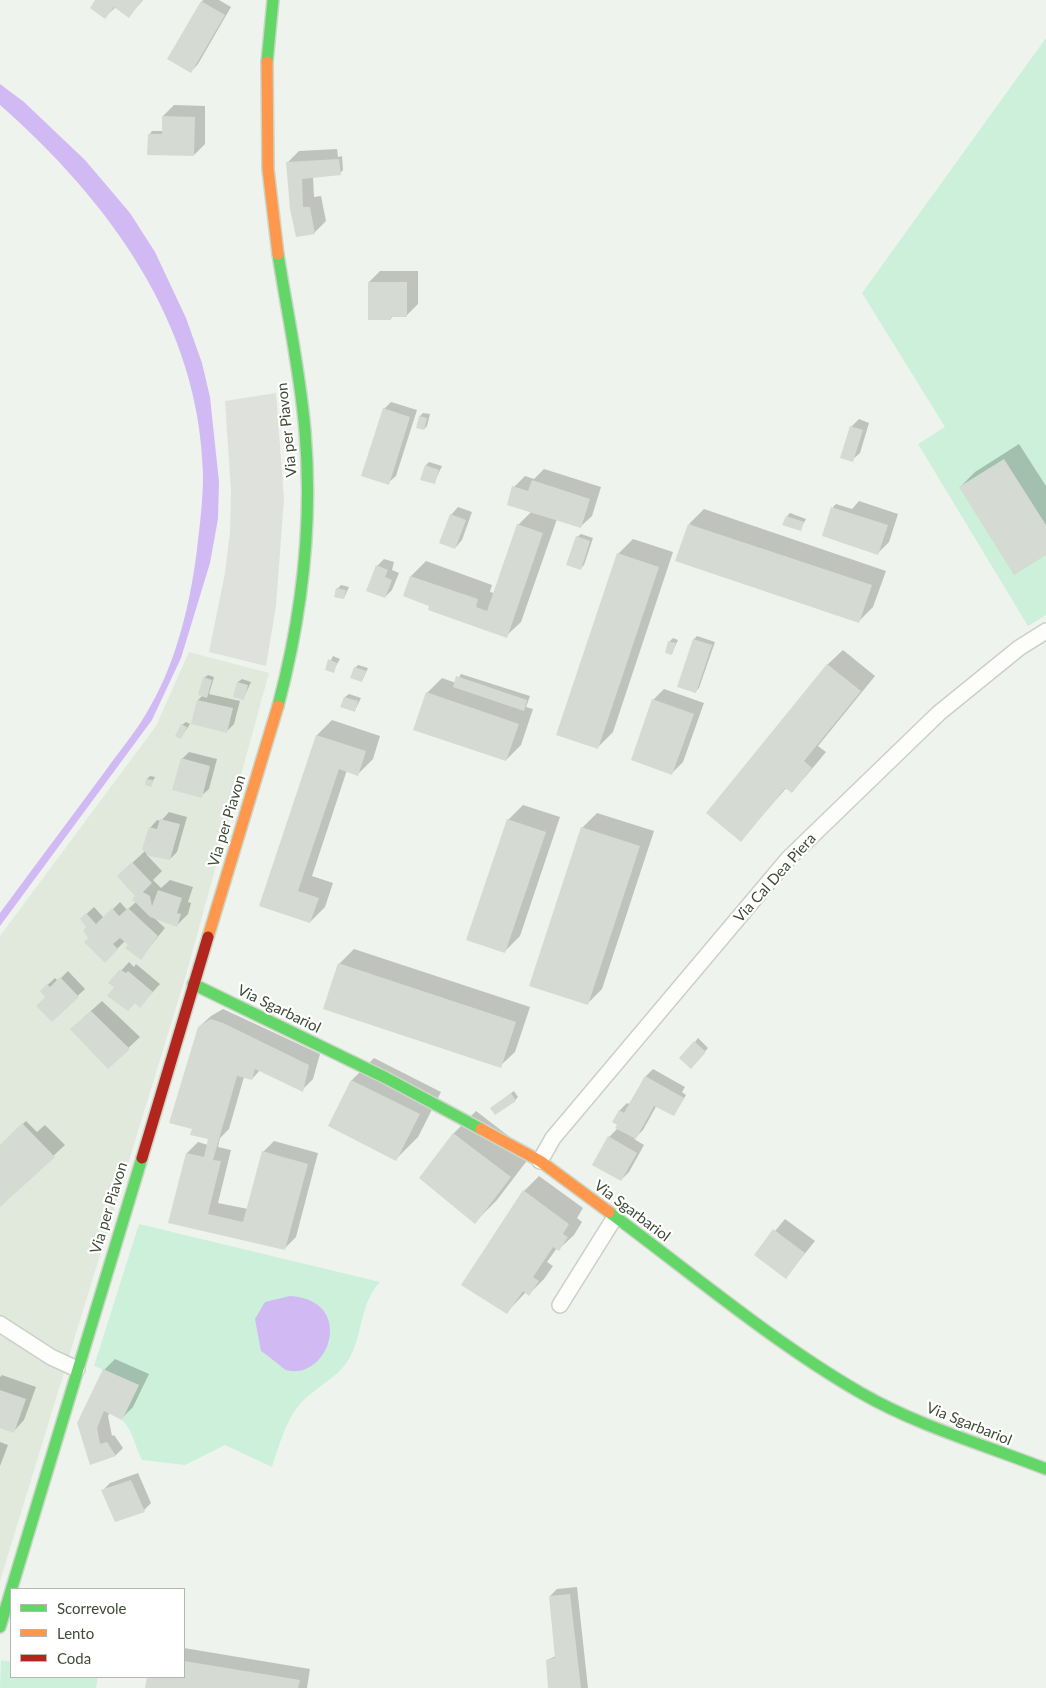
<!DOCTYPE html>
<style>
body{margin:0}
#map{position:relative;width:1046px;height:1688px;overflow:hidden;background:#eff3ed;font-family:Lato,sans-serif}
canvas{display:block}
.legend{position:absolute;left:10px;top:1588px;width:175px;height:90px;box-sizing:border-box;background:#fff;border:1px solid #b2b7af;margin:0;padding:6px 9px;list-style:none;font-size:15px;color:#3f4b37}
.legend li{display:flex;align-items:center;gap:10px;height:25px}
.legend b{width:25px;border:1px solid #b2b7af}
</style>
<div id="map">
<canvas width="1046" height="1688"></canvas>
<ul class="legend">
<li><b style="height:6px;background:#63d668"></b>Scorrevole</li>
<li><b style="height:6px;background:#ff974d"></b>Lento</li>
<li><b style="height:6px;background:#b3261e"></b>Coda</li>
</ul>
</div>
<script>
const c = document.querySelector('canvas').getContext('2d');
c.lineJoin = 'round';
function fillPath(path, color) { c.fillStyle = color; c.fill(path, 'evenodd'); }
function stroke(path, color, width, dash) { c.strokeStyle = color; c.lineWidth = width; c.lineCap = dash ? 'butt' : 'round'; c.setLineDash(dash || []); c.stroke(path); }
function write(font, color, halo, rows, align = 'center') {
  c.font = font + ' Lato,sans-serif'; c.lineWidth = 4.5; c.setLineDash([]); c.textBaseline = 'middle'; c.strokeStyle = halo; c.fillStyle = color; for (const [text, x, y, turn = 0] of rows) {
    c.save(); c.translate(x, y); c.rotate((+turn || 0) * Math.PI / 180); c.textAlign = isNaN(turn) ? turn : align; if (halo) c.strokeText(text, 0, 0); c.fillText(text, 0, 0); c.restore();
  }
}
const residential = new Path2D(`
 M189 652 269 673 186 975 0 1581V936L156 726Z`);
const green = new Path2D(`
 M1046 38V615L1028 626 918 444 945 427 862 293Z
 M139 1224 380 1282C360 1303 363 1333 350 1357 339 1378 315 1387 300 1404 285 1422 279 1446 272 1467L225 1445 185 1465 142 1460C135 1447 133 1430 122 1420L139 1385 94 1366Z
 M1 1660 11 1662V1677H98L96 1688H0Z`);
const parking = new Path2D(`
 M276 393 284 498 276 606 266 666 209 652 225 573 230 532 231 491 225 401Z`);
const water = new Path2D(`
 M0 84 24 102 85 160 130 213 155 252 186 318 202 363 210 397 219 482 218 519 210 563 181 658 152 720 0 926V913C35 865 71 818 106 770 121 749 139 728 151 705 177 660 191 600 197 549 200 524 203 499 203 475 200 324 109 201 0 105Z
 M290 1296C357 1300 329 1382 286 1370 284 1369 266 1354 261 1351L255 1319 265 1302Z`);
const shadow = new Path2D(`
 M97 0H143L129 16 116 7 105 17Z
 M203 0H219L231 7 198 64 191 72 168 59Z
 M174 105 205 106V144L194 155 149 135 152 131H163V116Z
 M337 149 338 157 342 156 343 170 340 173 313 177 314 197 321 196 326 221 314 233 297 236 288 162 299 151Z
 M380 271H418V304L407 315 394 316 390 319 369 282Z
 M391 402 417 410 396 476 388 483 384 409Z
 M423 413 430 414 427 426 424 429 417 428 420 416Z
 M859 419 869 423 860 453 852 460 851 427Z
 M1019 444 1046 486V554L960 487 975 472Z
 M429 462 442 466 434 483 426 465Z
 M544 469 601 487 592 516 580 527 557 519 521 622 506 636 405 596 411 576 426 561 492 585 490 592 494 593 518 525 532 511 514 487 525 476 534 479Z
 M859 501 898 514 889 542 878 553 823 535 833 507 836 504 852 509Z
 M458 507 472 512 462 540 455 548 451 515Z
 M704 509 886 571 873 607 858 622 689 524Z
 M790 513 806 519 800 530 787 516Z
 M581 534 593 538 584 565 580 569 577 537Z
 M633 539 673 552 613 732 598 747 618 554Z
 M384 559 394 562 392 570 399 573 392 590 385 597 377 566Z
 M341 585 349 587 344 598 337 589Z
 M697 636 715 642 699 688 696 691 678 686 694 639Z
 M673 638 678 640 672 653 669 642Z
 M843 650 875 676 818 746 826 752 806 776 792 791 787 787 741 840 708 813 828 664Z
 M333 656 340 659 333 671 326 669Z
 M358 665 368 668 362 681 355 668Z
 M461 674 530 696 526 707 533 709 521 745 506 760 427 693 442 678 456 683Z
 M208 675 214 677 209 694 240 701 234 724 227 731 198 700 203 695 204 678Z
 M242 679 251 682 243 699 238 682Z
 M664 689 704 703 683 762 672 773 653 700Z
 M349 694 361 698 355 710 345 697Z
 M332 720 380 736 373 759 358 774 347 770 312 876 333 883 325 907 310 922 261 905 317 735Z
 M186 722 190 724 181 737 182 725Z
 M189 752 217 759 209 789 201 796 182 759Z
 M150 776 155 777 151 785 147 779Z
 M523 805 560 817 520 936 505 951 508 820Z
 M169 812 187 817 177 852 170 859 146 854 162 871 153 880 161 888 170 880 193 887 188 902 191 903 188 914 177 925 152 916 165 928 141 958 125 941 105 961 90 938 88 927 81 919 94 907 104 918 120 902 127 910 136 902 130 865 146 850 150 828 157 820 161 821Z
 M597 813 654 831 602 989 587 1004 582 828Z
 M354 949 530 1007 515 1052 500 1066 339 964Z
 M129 962 134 967 136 964 160 984 140 1006 110 983Z
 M68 971 85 989 52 1020 47 997 41 991 55 978 58 981Z
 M102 1001 140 1037 108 1067 83 1018Z
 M223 1009 320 1054 313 1079 302 1090 260 1070 252 1079 244 1077 229 1129 220 1138 218 1147 231 1150 218 1203 248 1209 263 1152 274 1141 318 1153 296 1237 285 1248 170 1222 187 1153 198 1142 208 1145 209 1138 193 1128 199 1027 211 1016Z
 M698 1038 708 1048 691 1067 695 1042Z
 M374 1058 441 1092 418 1137 396 1159 329 1125 352 1080Z
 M653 1069 685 1087 682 1092 686 1095 674 1115 657 1105 643 1130 634 1139 644 1145 629 1172 621 1180 609 1137 618 1128 619 1124 614 1122 620 1110 627 1103 629 1104 646 1076Z
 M514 1091 518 1097 515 1100 491 1108Z
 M476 1111 532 1154 497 1200 475 1222 421 1178 454 1133Z
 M26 1121 37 1132 45 1125 65 1145 0 1205V1146Z
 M539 1176 583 1208 577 1218 582 1222 574 1235 559 1249 557 1248 547 1262 553 1266 544 1279 529 1294 526 1292 507 1312 462 1284 524 1191Z
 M785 1219 815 1241 786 1277 756 1254Z
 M115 1359 149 1374 133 1407 122 1418 110 1412 108 1416 112 1436 114 1435 123 1448 116 1455 91 1464 104 1370Z
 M2 1375 36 1387 24 1420 13 1432 0 1427V1377Z
 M0 1442 8 1445 0 1466Z
 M138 1473 151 1503 144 1510 103 1490 110 1483Z
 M577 1587 588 1688H550L547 1660 556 1656 550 1596 557 1589Z
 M184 1648 310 1669 307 1688H147L148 1677H184Z`);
const building = new Path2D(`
 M95 0H142L129 18 114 7 105 19 90 8Z
 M201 1 225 15 191 73 167 59Z
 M162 116 195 117 194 156 147 155 148 134H162Z
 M339 159 341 175 302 179 303 207H310L315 234 296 237 290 209 286 162Z
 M368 282H407V317H391V320H368Z
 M383 408 410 417 389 485 361 476Z
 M419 416 427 418 424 430 416 428Z
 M850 426 863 430 853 462 840 458Z
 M1004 459 1046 525V555L1014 575 959 487Z
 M425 465 439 470 435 484 420 480Z
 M532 480 590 499 581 528 507 505 512 486 528 491Z
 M831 507 888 525 878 555 822 536Z
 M450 514 466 520 455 549 439 543Z
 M786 516 804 522 801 531 782 525Z
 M517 524 543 533 507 638 428 610 429 606 403 596 410 576 478 599 476 607 487 611Z
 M688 524 872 585 859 623 675 561Z
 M576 536 590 541 581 570 566 565Z
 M617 553 659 567 598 749 556 735Z
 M376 565 388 570 385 577 392 580 385 598 366 591Z
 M336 588 346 590 344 599 334 597Z
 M693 639 712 645 696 693 677 687Z
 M668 641 676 643 672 655 665 653Z
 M328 659 337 663 334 673 325 670Z
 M827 664 861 691 804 761 812 768 792 793 785 788 741 842 706 813Z
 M354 667 366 671 362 682 350 678Z
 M456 676 527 700 524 711 453 687Z
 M203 677 212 680 207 698 198 695Z
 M237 682 248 685 244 700 233 697Z
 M426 692 519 724 506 761 413 730Z
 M344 697 358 701 355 712 340 707Z
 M652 699 694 714 672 775 631 760Z
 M197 700 233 708 227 733 191 724Z
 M181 724 187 727 181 739 175 736Z
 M316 735 366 751 358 776 339 769 298 891 319 898 310 923 259 906Z
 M181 758 210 766 202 798 172 790Z
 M146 779 153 780 152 787 145 785Z
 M160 819 180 824 170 860 149 856 142 849 149 827 157 829Z
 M507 819 546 832 505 953 466 940Z
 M581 827 640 846 588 1005 529 986Z
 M132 862 152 883 143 892 150 896 152 906 158 890 182 898 177 913 181 914 177 927 150 917 132 899 135 896 117 876Z
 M112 908 119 916 128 908 158 936 141 960 125 948 128 945 120 938 113 944 118 949 105 963 84 942 88 938 83 931 86 927 80 919 86 913 96 924Z
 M338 963 516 1022 501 1068 323 1009Z
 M120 969 126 973 128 971 153 992 140 1008 135 1003 128 1011 107 996 114 987 108 983Z
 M60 977 79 997 52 1022 36 1006 45 997 40 991 47 984 50 987Z
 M91 1011 130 1049 108 1069 70 1029Z
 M211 1019 223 1023 309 1065 303 1092 255 1069 252 1080 237 1076 213 1160 221 1161 208 1214 243 1222 262 1151 308 1164 285 1250 168 1223 186 1153 204 1157 208 1139 190 1135 192 1129 169 1123 198 1027Z
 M694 1041 706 1052 691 1069 679 1058Z
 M645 1076 684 1098 674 1116 654 1106 636 1139 615 1128 617 1125 612 1122 619 1110 624 1113Z
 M351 1080 420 1114 396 1161 328 1126Z
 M511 1093 516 1101 495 1115 490 1108Z
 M22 1123 55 1157 0 1207V1145Z
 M453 1133 511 1177 475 1224 419 1178Z
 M608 1136 637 1153 621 1181 592 1165Z
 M523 1190 569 1224 563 1234 568 1237 559 1251 553 1247 533 1277 539 1281 529 1296 523 1291 507 1314 461 1285Z
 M773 1229 805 1253 786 1279 754 1255Z
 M103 1369 139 1385 122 1420 104 1411 97 1428 100 1444 107 1442 116 1456 90 1465 77 1423Z
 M0 1390 26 1399 14 1433 0 1428Z
 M131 1480 145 1512 115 1522 101 1490Z
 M570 1594 581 1688H548L546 1660 555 1658 549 1596Z
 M184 1661 300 1680 298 1688H145L147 1677H184Z`);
const street = new Path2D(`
 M540 1161 553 1138 788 859 939 713 1019 648 1046 631
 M560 1305 615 1217
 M0 1324 51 1357 77 1369`);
const fast = new Path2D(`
 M267 62 273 0
 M278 706C302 616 313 524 305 431 300 371 287 312 278 254
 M193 984 386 1078 481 1129
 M609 1212C690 1272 774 1343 861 1393 918 1426 985 1445 1046 1469
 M0 1627 142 1158`);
const slow = new Path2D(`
 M267 62 268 169 278 254
 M208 937 278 706
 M481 1129 540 1161 609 1212`);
const jam = new Path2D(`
 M142 1158 208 937`);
const streetNames = [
 ["Via per Piavon",287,430,-96],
 ["Via per Piavon",227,821,-73],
 ["Via Cal Dea Piera",775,878,-48],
 ["Via Sgarbariol",279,1009,26],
 ["Via per Piavon",109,1208,-73],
 ["Via Sgarbariol",632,1211,37],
 ["Via Sgarbariol",969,1424,22]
];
fillPath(residential, '#e1e9dc');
fillPath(green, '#ccf0da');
fillPath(parking, '#dfe2dc');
fillPath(water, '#d1baf4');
fillPath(shadow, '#0003');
fillPath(building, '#d5dad2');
stroke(street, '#cbd0c9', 18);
stroke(fast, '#cad6c6', 14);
stroke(slow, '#cad6c6', 14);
stroke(jam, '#cad6c6', 14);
stroke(street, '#fdfdfc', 15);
stroke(fast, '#63d668', 11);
stroke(slow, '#ff974d', 11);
stroke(jam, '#b3261e', 11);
write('15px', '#3f4b37', '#fff', streetNames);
</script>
